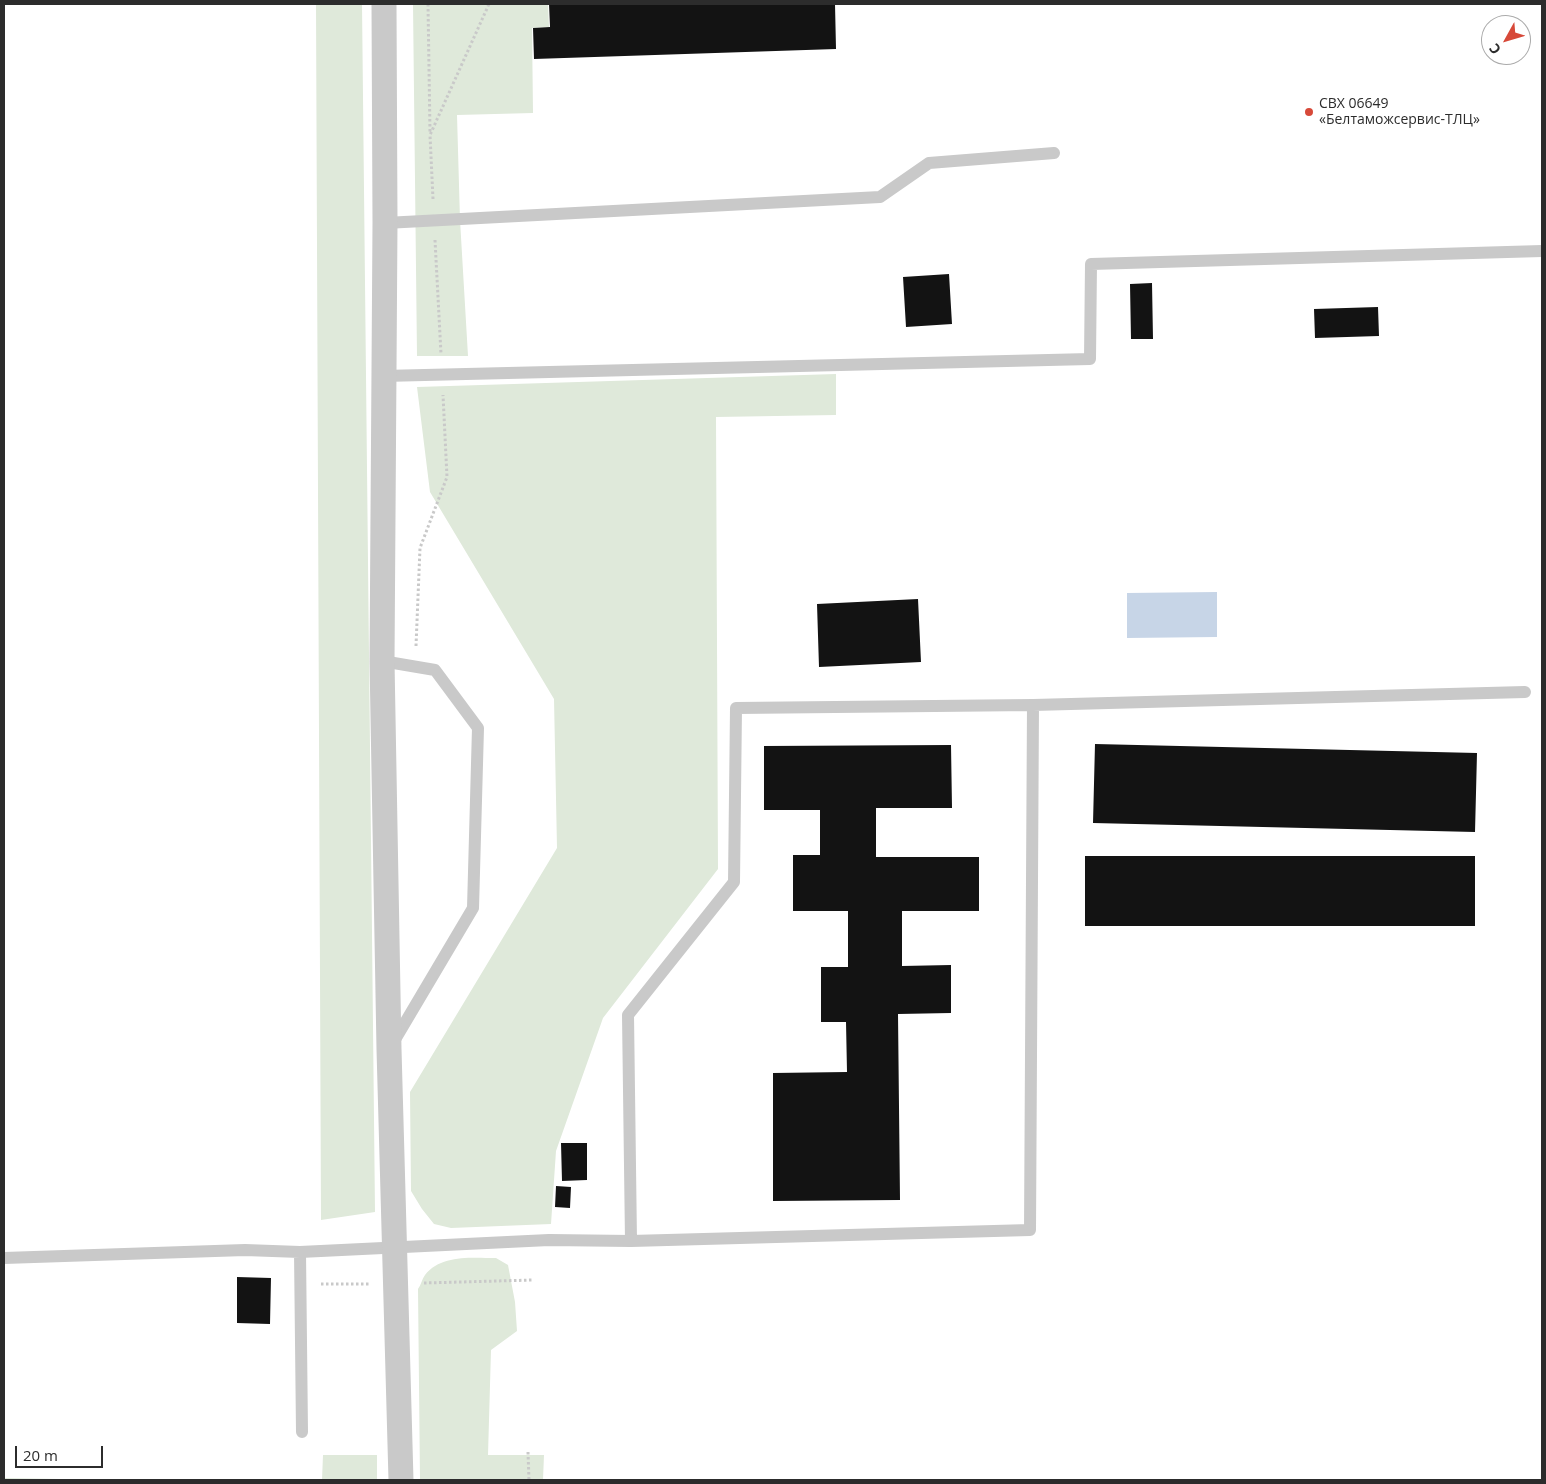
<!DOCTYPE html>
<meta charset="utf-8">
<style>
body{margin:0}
#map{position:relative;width:1546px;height:1484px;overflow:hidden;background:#fff;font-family:"Open Sans",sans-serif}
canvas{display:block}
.frame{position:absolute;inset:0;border:5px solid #2c2c2c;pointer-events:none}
.north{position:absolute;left:1481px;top:15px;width:50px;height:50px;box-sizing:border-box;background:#fff;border:1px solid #ababab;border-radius:50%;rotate:231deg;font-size:14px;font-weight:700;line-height:20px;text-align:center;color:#2c2c2c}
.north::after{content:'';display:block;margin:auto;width:18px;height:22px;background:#d74939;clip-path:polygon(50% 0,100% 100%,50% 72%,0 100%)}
.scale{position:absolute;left:15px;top:1446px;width:88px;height:22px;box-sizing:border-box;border:2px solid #2c2c2c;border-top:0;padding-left:6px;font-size:15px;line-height:18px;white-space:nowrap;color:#2c2c2c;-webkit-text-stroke:4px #fff;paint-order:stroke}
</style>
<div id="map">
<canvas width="1546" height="1484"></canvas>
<div class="frame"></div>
<div class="north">С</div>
<div class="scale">20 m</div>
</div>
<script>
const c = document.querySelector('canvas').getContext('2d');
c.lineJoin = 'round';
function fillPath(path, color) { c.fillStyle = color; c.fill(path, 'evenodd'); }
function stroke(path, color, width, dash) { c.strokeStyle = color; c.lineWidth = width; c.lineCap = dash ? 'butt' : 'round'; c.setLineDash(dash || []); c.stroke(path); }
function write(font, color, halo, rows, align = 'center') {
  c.font = font + ' "Open Sans",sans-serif'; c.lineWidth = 5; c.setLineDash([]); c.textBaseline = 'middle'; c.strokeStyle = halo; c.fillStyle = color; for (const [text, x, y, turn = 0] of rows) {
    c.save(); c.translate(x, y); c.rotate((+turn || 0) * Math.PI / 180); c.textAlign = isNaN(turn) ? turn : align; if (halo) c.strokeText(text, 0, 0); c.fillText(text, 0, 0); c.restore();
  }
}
const green = new Path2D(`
 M316 4H362L375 1212 321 1220Z
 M413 4H548L549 27 532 28 533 113 457 115 460 220 468 356H417Z
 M836 374V415L716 417 718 869 603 1018 556 1151 551 1224 451 1228 434 1224 422 1209 411 1191 410 1092 557 848 554 699 430 492 417 387Z
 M496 1258 508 1265 515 1302 517 1331 491 1350 488 1455H544L543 1480H420L418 1289C421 1285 422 1279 425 1275 441 1254 473 1258 496 1258Z
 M323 1455H377V1480H322Z
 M4 1478 115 1480H4Z`);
const water = new Path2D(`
 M1217 592V637L1127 638V593Z`);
const building = new Path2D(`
 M549 4H835L836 49 534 59 533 28 550 27Z
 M949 274 952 324 906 327 903 277Z
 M1152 283 1153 339H1131L1130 284Z
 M1378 307 1379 336 1315 338 1314 309Z
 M918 599 921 662 819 667 817 604Z
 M1095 744 1477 753 1475 832 1093 823Z
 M951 745 952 808H876V857H979V911H902V966L951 965V1013L898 1014 900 1200 773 1201V1073L847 1072 846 1022H821V967H848V911H793V855H820V810H764V746Z
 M1085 856H1475V926H1085Z
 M561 1143H587V1180L562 1181Z
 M556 1186 571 1187 570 1208 555 1207Z
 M237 1277 271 1278 270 1324 237 1323Z`);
const path = new Path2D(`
 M428 4 430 132
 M433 199 430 135 489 4
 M435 240 441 354
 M416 646 420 548 447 477 443 395
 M424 1283 533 1280
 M321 1284H370
 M528 1452 529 1480`);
const lane = new Path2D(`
 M385 223 880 197 929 163 1054 153
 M383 376 1090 359 1091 264 1542 251
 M382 661 435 670 478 728 473 908 393 1043
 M631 1241 628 1015 734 882 736 708 1033 705 1525 692
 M300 1252 302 1432
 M4 1258 245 1250 300 1252 549 1240 631 1241 1030 1230 1033 705`);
const street = new Path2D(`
 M384 4 385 223 382 661 389 1049 401 1480`);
const markers = [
 [1309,112,5,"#d74939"]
];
const poiNames = [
 ["СВХ 06649",1319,104],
 ["«Белтаможсервис-ТЛЦ»",1319,120]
];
fillPath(green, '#dfe9da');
fillPath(water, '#c7d5e7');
fillPath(building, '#131313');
stroke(path, '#c9c9c9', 3, [2.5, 2.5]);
stroke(lane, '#c9c9c9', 12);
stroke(street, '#c9c9c9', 25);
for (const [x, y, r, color] of markers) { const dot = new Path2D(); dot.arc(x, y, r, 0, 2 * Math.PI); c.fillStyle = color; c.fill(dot); stroke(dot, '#fff', 2); }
write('14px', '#2c2c2c', '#fff', poiNames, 'left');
</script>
